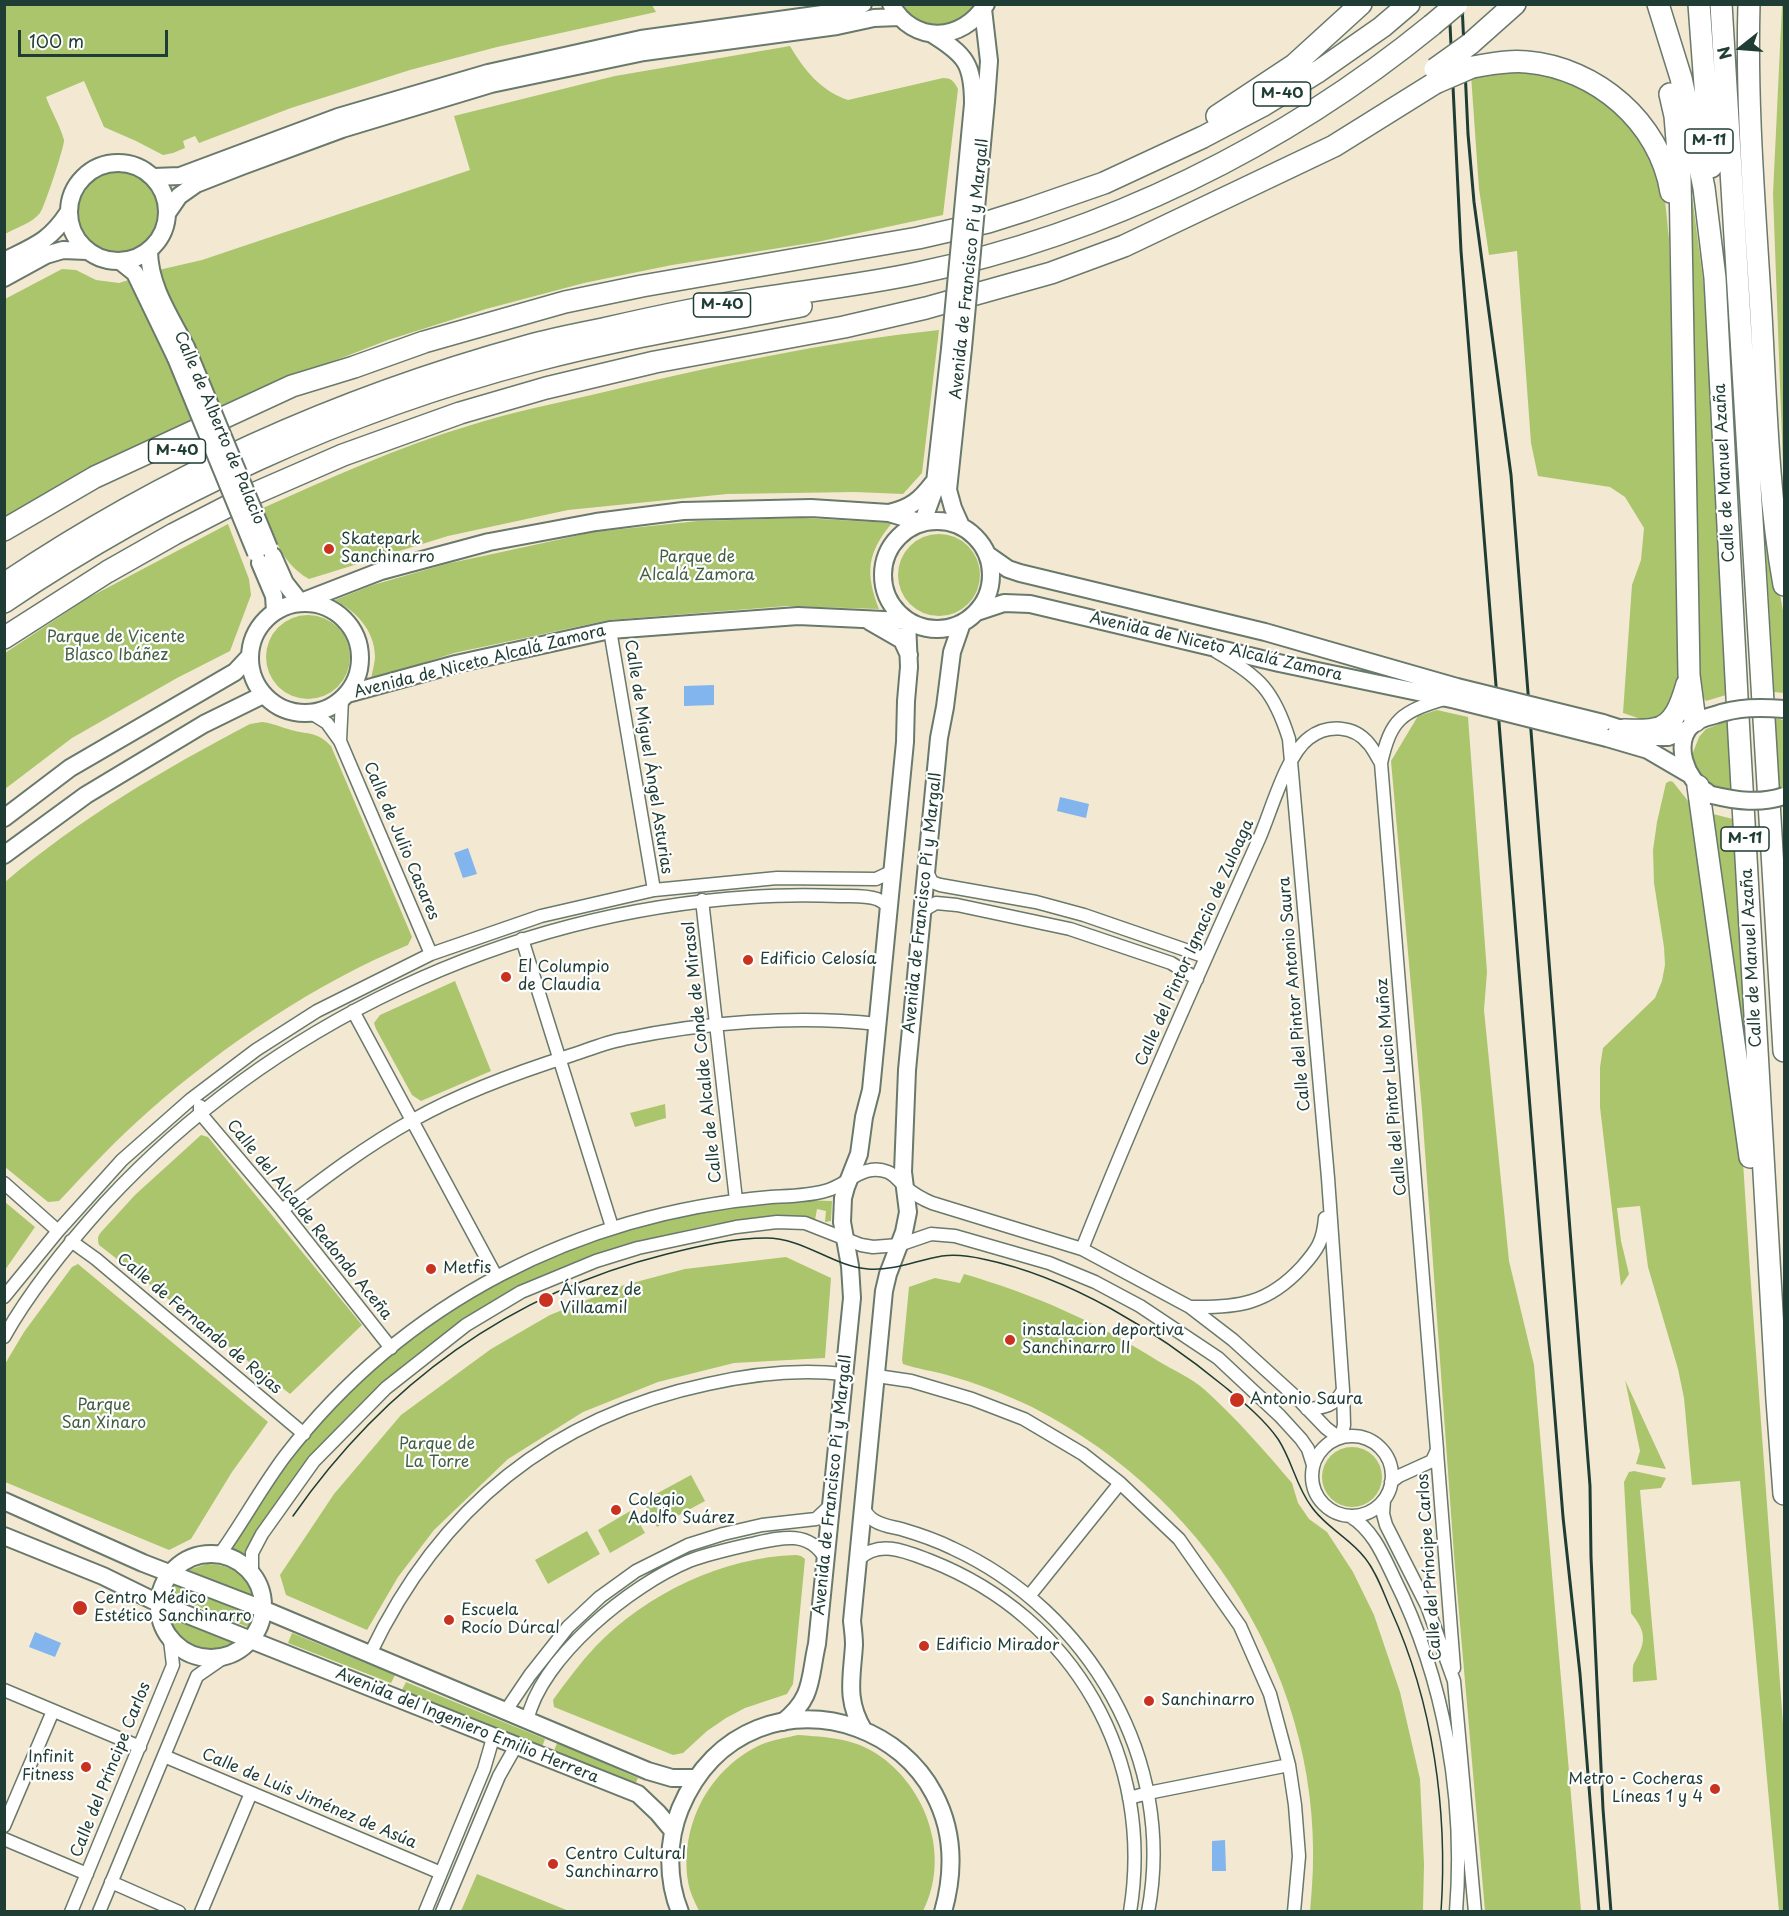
<!DOCTYPE html>
<meta charset="utf-8">
<style>
body{margin:0}
#map{position:relative;width:1789px;height:1916px;overflow:hidden;background:#f3e9d2;font-family:"Playpen Sans",sans-serif}
canvas{display:block}
.frame{position:absolute;inset:0;border:6px solid #1f3d34;pointer-events:none}
.north{position:absolute;left:1711px;top:18px;width:60px;height:60px;-webkit-text-stroke:4px #fff;paint-order:stroke;rotate:253deg;font-size:16px;font-weight:700;line-height:24px;text-align:center;color:#1f3d34}
.north::after{content:'';display:block;margin:auto;width:21px;height:27px;background:#1f3d34;clip-path:polygon(50% 0,100% 100%,50% 72%,0 100%)}
.scale{position:absolute;left:18px;top:30px;width:150px;height:27px;box-sizing:border-box;border:3px solid #1f3d34;border-top:0;padding-left:8px;font-size:18px;line-height:21px;white-space:nowrap;color:#1f3d34;-webkit-text-stroke:4px #fff;paint-order:stroke}
</style>
<div id="map">
<canvas width="1789" height="1916"></canvas>
<div class="frame"></div>
<div class="north">N</div>
<div class="scale">100 m</div>
</div>
<script>
const c = document.querySelector('canvas').getContext('2d');
c.lineJoin = 'round';
function fillPath(path, color) { c.fillStyle = color; c.fill(path, 'evenodd'); }
function stroke(path, color, width, dash) { c.strokeStyle = color; c.lineWidth = width; c.lineCap = dash ? 'butt' : 'round'; c.setLineDash(dash || []); c.stroke(path); }
function write(font, color, halo, rows, align = 'center') {
  c.font = font + ' "Playpen Sans",sans-serif'; c.lineWidth = 4.5; c.setLineDash([]); c.textBaseline = 'middle'; c.strokeStyle = halo; c.fillStyle = color; for (const [text, x, y, turn = 0] of rows) {
    c.save(); c.translate(x, y); c.rotate((+turn || 0) * Math.PI / 180); c.textAlign = isNaN(turn) ? turn : align; if (halo) c.strokeText(text, 0, 0); c.fillText(text, 0, 0); c.restore();
  }
}
const green = new Path2D(`
 M652 5 656 12 497 47 410 70 291 108 199 143 195 136 183 141 185 148 173 153 163 155 136 141 104 127 84 81 46 97C51 111 60 125 64 140 65 145 44 209 40 213 32 223 16 228 5 234V5Z
 M903 5H976C958 32 921 32 903 5Z
 M1782 5H1784V493L1773 194Z
 M790 46C804 70 821 91 848 100L943 78C951 78 954 81 958 89L943 215 817 242 672 265 584 283 486 309 388 340 261 389 5 523V299L62 269 76 270 96 280 119 283 163 269 202 260 470 170 454 116 615 76Z
 M1486 71 1544 72 1577 84 1614 107 1643 140 1664 190 1669 239 1683 679 1666 711 1650 722 1623 713 1632 585 1641 560 1644 528 1625 497 1610 487 1538 476 1531 443 1517 251 1489 255 1479 189 1471 75Z
 M1687 158 1704 287 1726 695 1706 701 1700 694Z
 M75 212a43 43 0 1 1 86 0a43 43 0 1 1-86 0Z
 M939 330 922 473 903 494 855 492 727 494 568 510 448 536 309 579C281 563 274 537 263 508 330 478 398 447 468 426 512 412 557 403 600 393 712 366 825 342 939 330Z
 M1763 502 1784 616V693L1774 692Z
 M802 518 892 523C867 553 865 573 879 609L787 606 609 620 454 653 371 680C372 672 375 663 375 656 374 629 356 612 335 600L373 585 446 564 594 532 698 521Z
 M228 524 249 579 251 595 230 651 177 678 72 738 5 789V653L88 598Z
 M898 575a41 41 0 1 1 82 0a41 41 0 1 1-82 0Z
 M266 657a42 42 0 1 1 84 0a42 42 0 1 1-84 0Z
 M1437 710 1468 717 1487 972 1484 1010 1509 1261 1534 1365 1581 1911H1485L1454 1555 1422 1110 1391 761 1418 716Z
 M1775 718 1784 720V789L1779 791Z
 M1728 721 1731 793 1711 787 1696 771 1692 755 1699 737 1706 729Z
 M262 722C272 723 281 727 291 730 309 735 317 731 331 746L412 937 408 945C316 983 224 1045 150 1110 117 1139 88 1170 59 1201L48 1202 5 1167V882C79 819 164 769 250 724Z
 M1670 781 1673 782 1688 801 1695 821 1742 1146 1750 1271 1784 1738V1911H1779L1740 1481 1692 1485 1684 1398 1678 1369 1648 1267 1640 1206 1617 1208 1621 1241 1629 1274 1621 1286 1600 1107V1067L1603 1048 1655 998 1662 981 1665 965 1664 947 1654 883 1653 850 1657 822 1666 783Z
 M1713 814 1733 819 1748 1070 1709 815Z
 M455 981 491 1071 421 1101 412 1095 376 1029 374 1023 380 1015Z
 M665 1104 666 1118 635 1127 630 1113Z
 M201 1135 208 1137 362 1325 290 1394 99 1245C97 1238 98 1235 103 1230L135 1195Z
 M797 1200 832 1201 831 1221 825 1222 826 1211 817 1209 815 1220C772 1211 709 1224 667 1235 508 1275 379 1361 283 1494 268 1514 257 1536 245 1557L231 1550C266 1488 308 1429 360 1380 379 1363 400 1348 421 1333 500 1275 584 1235 680 1214 718 1206 758 1204 797 1200Z
 M5 1202 35 1227 5 1270Z
 M786 1257 831 1278 825 1358 734 1363 658 1382 583 1412 508 1459 434 1530 398 1577 367 1630 286 1595 280 1575 334 1494 401 1415 491 1349 550 1315 621 1286 685 1269Z
 M78 1264 268 1422 232 1472 191 1539 169 1550 5 1482V1364L24 1332 72 1267Z
 M964 1274C1033 1294 1097 1322 1158 1361 1173 1370 1192 1378 1205 1390 1235 1417 1265 1451 1292 1483L1298 1503 1309 1519 1327 1532 1353 1572 1374 1615 1400 1692 1420 1779 1424 1864 1423 1911H1310C1335 1701 1218 1502 1032 1407 1005 1394 976 1383 947 1375 933 1371 917 1369 903 1364L902 1360 909 1287 935 1278 960 1283Z
 M1625 1380 1666 1469 1636 1464 1640 1451Z
 M1322 1477a30 30 0 1 1 60 0a30 30 0 1 1-60 0Z
 M1634 1471 1666 1478 1661 1488 1640 1490 1657 1680 1633 1682C1633 1677 1632 1667 1634 1663 1646 1642 1647 1633 1631 1613L1624 1482 1629 1472Z
 M691 1475 705 1501 657 1527 643 1501Z
 M632 1510 645 1533 610 1553 598 1530Z
 M587 1531 600 1554 548 1584 535 1560Z
 M796 1555 801 1556 805 1559 793 1684 787 1694 745 1708 726 1718 707 1731 683 1753 673 1755 554 1707 553 1700C566 1682 580 1663 596 1646 646 1594 723 1557 796 1555Z
 M207 1564C231 1564 247 1575 255 1598L188 1570Z
 M172 1583 255 1617 250 1628 168 1594Z
 M167 1614 236 1642C209 1658 174 1648 167 1614Z
 M292 1633 395 1675 391 1683 288 1643Z
 M406 1682 545 1739 542 1747 402 1690Z
 M798 1735C826 1737 853 1738 877 1754 927 1787 951 1857 923 1911H699C695 1902 689 1891 688 1881 680 1826 708 1771 758 1746 770 1740 785 1738 798 1735Z
 M557 1743 638 1778 635 1785 554 1751Z
 M477 1874 569 1911H461Z`);
const water = new Path2D(`
 M714 685V705L684 706V686Z
 M1060 797 1089 804 1086 818 1057 811Z
 M468 848 477 874 463 878 454 853Z
 M35 1632 61 1643 55 1657 29 1647Z
 M1225 1840 1226 1871H1212V1841Z`);
const street = new Path2D(`
 M610 630 654 890
 M1217 652C1260 677 1274 691 1289 739L1328 1178 1343 1390 1344 1425 1341 1437
 M311 713 327 723 340 741 431 954
 M340 741 342 699
 M926 870 932 882 940 885 1036 902 1084 915 1206 957
 M702 900 736 1200
 M922 911 936 903 957 905 1070 929 1171 963 1197 979
 M522 939 612 1227
 M353 1011 496 1276
 M200 1106V1113L282 1210 391 1348
 M4 1183 58 1231
 M282 1210C324 1178 366 1146 413 1120 463 1092 518 1072 572 1055 590 1049 607 1042 624 1039 705 1022 796 1015 878 1024
 M71 1241 96 1259 304 1434
 M1082 1249C1137 1111 1198 975 1259 839 1271 812 1286 755 1309 738 1327 724 1354 725 1369 744 1374 750 1377 757 1381 763
 M4 1297 58 1231 122 1160 190 1100 256 1050 317 1011 431 954 541 916 654 890 777 878 876 879 893 871
 M1190 1307C1238 1308 1268 1304 1302 1267 1318 1249 1323 1241 1325 1218
 M4 1337C31 1289 68 1244 105 1203 272 1023 506 913 751 897 781 895 810 895 840 896 852 896 866 895 877 899 882 901 885 904 890 907
 M877 1376 911 1381 972 1399 1024 1419 1083 1454 1120 1483 1179 1539 1240 1626 1270 1694 1289 1765 1295 1805 1299 1856 1294 1912
 M1307 1409C1324 1408 1335 1406 1343 1390
 M1312 1476a40 40 0 1 1 80 0a40 40 0 1 1-80 0Z
 M1437 1452 1454 1668
 M1391 1482 1399 1476 1432 1461 1437 1450 1381 763C1391 719 1401 712 1444 699
 M1384 1500 1383 1514 1386 1525 1427 1606 1454 1681 1475 1912
 M864 1508C866 1514 870 1518 875 1521 883 1526 893 1527 901 1529 918 1534 936 1540 952 1548 1089 1611 1177 1760 1148 1912
 M1350 1516C1373 1530 1383 1555 1394 1578 1445 1680 1465 1799 1456 1912
 M220 1554C243 1522 261 1488 285 1456 405 1301 578 1214 771 1197 789 1196 808 1196 825 1191 847 1186 863 1162 888 1172 895 1175 900 1182 905 1187 914 1194 922 1199 932 1203L1082 1249 1190 1307 1233 1340 1299 1400 1326 1428 1339 1438
 M859 1559C880 1539 907 1552 931 1561 1075 1618 1155 1759 1130 1912
 M252 1574V1553L262 1534 314 1461 386 1388 466 1325 521 1292 596 1261 638 1248 736 1227 777 1222 805 1223 861 1245 873 1247 899 1245 931 1234 955 1236 1049 1263 1095 1282 1140 1306 1218 1358 1280 1416 1301 1439 1308 1449 1313 1465
 M1030 1595 1120 1483
 M370 1654C439 1509 551 1417 708 1384 752 1374 799 1369 844 1374
 M4 1690 140 1747
 M505 1712 530 1675 568 1627 600 1597 636 1571 688 1545 723 1534 762 1525 816 1519 831 1505
 M527 1721C541 1657 631 1585 689 1561 710 1553 734 1548 756 1543 783 1537 809 1531 825 1558
 M164 1756 441 1873
 M1129 1798 1148 1793 1289 1765
 M4 1826 53 1711
 M4 1839 87 1874
 M111 1882 179 1912
 M71 1912 173 1665 170 1640
 M99 1912 197 1676 223 1658
 M201 1912 251 1793
 M425 1912 484 1769 493 1738
 M442 1912 499 1776 516 1746`);
const secondary = new Path2D(`
 M891 4C913 45 963 42 986 4
 M983 9 989 61 986 101
 M932 34C966 55 973 64 973 104
 M69 212a49 49 0 1 1 98 0a49 49 0 1 1-98 0Z
 M154 177 180 176 338 117 488 73 641 39 830 13 863 4
 M168 212 179 196 196 184 242 166 342 129 491 84 644 52 837 26 874 18 899 17
 M149 250C149 286 170 316 186 347
 M4 261C34 246 49 242 68 213
 M120 261 135 273 176 358
 M4 278 46 255 63 250 87 251
 M889 513C911 508 920 500 933 483
 M883 575a54 54 0 1 1 108 0a54 54 0 1 1-108 0Z
 M923 521 934 491 950 349
 M961 526 953 508 948 490 963 348
 M988 555 1008 569 1020 573 1265 632 1457 687
 M273 556 285 583 300 602
 M260 563 274 596 275 611
 M301 602 381 571 489 542 596 522 683 511 811 508 889 513 919 522
 M250 658a55 55 0 1 1 110 0a55 55 0 1 1-110 0Z
 M977 612 1004 603 1030 604 1279 663 1456 700
 M869 621 902 640 909 655
 M347 694 456 664 610 630 798 616 905 621
 M1603 723 1647 737H1668L1688 729
 M1607 738 1648 750 1689 774
 M1707 792C1686 780 1672 742 1693 724 1698 719 1708 717 1715 715
 M4 818 70 768 235 672 249 657
 M4 855 86 795 204 724 263 695
 M4 1501 143 1563 265 1610 648 1771 672 1778H696
 M4 1536 103 1576 158 1603 638 1794 658 1813 673 1831
 M159 1606a52 52 0 1 1 104 0a52 52 0 1 1-104 0Z
 M783 1722C814 1697 809 1679 817 1644L852 1298 850 1266 842 1222 843 1198 846 1187 859 1154 864 1117 871 1090 905 742 906 701 909 667 907 622
 M864 1731C845 1700 852 1678 854 1645 854 1637 853 1629 852 1621L884 1291 888 1274 904 1232 908 1212 903 1172 907 1070 939 738 945 707 952 652 962 623
 M680 1912C667 1880 667 1841 680 1809 749 1643 996 1725 943 1912`);
const highway = new Path2D(`
 M1658 4 1681 78 1690 119 1704 188 1715 278 1739 735 1777 1400 1784 1494
 M1699 4 1711 167
 M1721 4 1784 1051
 M1749 4C1746 108 1755 211 1761 314 1766 404 1768 496 1784 585
 M1470 44 1515 4
 M1472 67C1491 64 1509 60 1527 62 1596 68 1660 122 1671 192
 M1670 94 1675 116 1680 177 1689 675 1695 721
 M1217 116 1294 65 1361 4
 M4 530 95 477 292 386 354 367 424 342 565 302 642 286 918 238 988 222 1026 210 1104 183 1203 137 1262 106 1319 71 1382 27 1409 4
 M4 584C164 476 342 397 527 346 552 339 578 334 603 329 651 318 700 307 748 300 805 291 862 285 918 273 1105 234 1284 146 1432 25
 M4 602C165 493 346 410 534 361 622 338 712 323 801 306
 M4 638 107 572 174 534 242 499 343 455 460 413 546 388 655 362 844 327 926 308 1051 273 1124 246 1334 146 1435 83
 M1624 730C1634 730 1645 731 1654 729 1675 726 1682 701 1687 684
 M1698 786 1750 1157`);
const tram = new Path2D(`
 M293 1516C385 1384 510 1293 667 1254 699 1246 733 1238 766 1238 804 1238 832 1266 868 1269 894 1271 917 1260 942 1256 956 1254 970 1256 983 1259 1070 1277 1157 1331 1225 1387 1243 1402 1264 1419 1278 1439 1292 1460 1296 1486 1311 1506 1325 1527 1350 1538 1365 1558 1377 1573 1383 1592 1391 1610 1433 1703 1448 1810 1441 1912`);
const rail = new Path2D(`
 M1449 4 1461 251 1563 1517 1580 1674 1599 1912
 M1462 4 1468 134 1474 202 1511 475 1590 1486 1591 1557 1603 1809 1611 1912`);
const secondaryBridge = new Path2D(`
 M186 347 269 548
 M963 348 986 101
 M950 349 973 104
 M176 358 256 553
 M1457 687 1603 723
 M1456 700 1607 738
 M1715 715C1738 707 1760 707 1784 709
 M1712 795C1737 801 1760 804 1784 796`);
const highwayBridge = new Path2D(`
 M1432 25 1457 4
 M1435 69 1470 44
 M1435 83 1472 67`);
const markers = [
 [329,549,6,"#c8321e"],
 [748,960,6,"#c8321e"],
 [506,977,6,"#c8321e"],
 [431,1269,6,"#c8321e"],
 [546,1300,8,"#c8321e"],
 [1010,1340,6,"#c8321e"],
 [1237,1400,8,"#c8321e"],
 [616,1510,6,"#c8321e"],
 [80,1608,8,"#c8321e"],
 [449,1620,6,"#c8321e"],
 [924,1646,6,"#c8321e"],
 [1149,1701,6,"#c8321e"],
 [86,1767,6,"#c8321e"],
 [1715,1789,6,"#c8321e"],
 [553,1864,6,"#c8321e"]
];
const shields = [
 [1282,94,57],
 [1709,141,48],
 [722,305,57],
 [177,451,57],
 [1745,839,48]
];
const shieldNames = [
 ["M-40",1282,94],
 ["M-11",1709,141],
 ["M-40",722,305],
 ["M-40",177,451],
 ["M-11",1745,839]
];
const streetNames = [
 ["Avenida de Francisco Pi y Margall",970,269,-84],
 ["Calle de Alberto de Palacio",219,428,67],
 ["Calle de Manuel Azaña",1725,473,-93],
 ["Avenida de Niceto Alcalá Zamora",1216,647,13],
 ["Avenida de Niceto Alcalá Zamora",480,662,-14],
 ["Calle de Miguel Ángel Asturias",648,757,81],
 ["Calle de Julio Casares",401,841,67],
 ["Avenida de Francisco Pi y Margall",923,903,-84],
 ["Calle del Pintor Ignacio de Zuloaga",1195,943,-66],
 ["Calle de Manuel Azaña",1752,958,-93],
 ["Calle del Pintor Antonio Saura",1295,994,-95],
 ["Calle de Alcalde Conde de Mirasol",703,1052,-96],
 ["Calle del Pintor Lucio Muñoz",1392,1087,-95],
 ["Calle del Alcalde Redondo Aceña",309,1220,51],
 ["Calle de Fernando de Rojas",199,1324,40],
 ["Avenida de Francisco Pi y Margall",833,1485,-84],
 ["Calle del Príncipe Carlos",1430,1567,-94],
 ["Avenida del Ingeniero Emilio Herrera",467,1726,22],
 ["Calle del Príncipe Carlos",111,1770,-68],
 ["Calle de Luis Jiménez de Asúa",309,1799,23]
];
const poiNames = [
 ["Skatepark",341,540],
 ["Sanchinarro",341,558],
 ["Edificio Celosía",760,960],
 ["El Columpio",518,968],
 ["de Claudia",518,986],
 ["Metfis",443,1269],
 ["Álvarez de",560,1291],
 ["Villaamil",560,1309],
 ["instalacion deportiva",1022,1331],
 ["Sanchinarro II",1022,1349],
 ["Antonio Saura",1250,1400],
 ["Colegio",628,1501],
 ["Adolfo Suárez",628,1519],
 ["Centro Médico",94,1599],
 ["Estético Sanchinarro",94,1617],
 ["Escuela",461,1611],
 ["Rocío Dúrcal",461,1629],
 ["Edificio Mirador",936,1646],
 ["Sanchinarro",1161,1701],
 ["Infinit",74,1758,"right"],
 ["Fitness",74,1776,"right"],
 ["Metro - Cocheras",1703,1780,"right"],
 ["Líneas 1 y 4",1703,1798,"right"],
 ["Centro Cultural",565,1855],
 ["Sanchinarro",565,1873]
];
const parkNames = [
 ["Parque de",697,558],
 ["Alcalá Zamora",697,576],
 ["Parque de Vicente",116,638],
 ["Blasco Ibáñez",116,656],
 ["Parque",104,1406],
 ["San Xinaro",104,1424],
 ["Parque de",437,1445],
 ["La Torre",437,1463]
];
fillPath(green, '#aac56c');
fillPath(water, '#82b4ee');
stroke(street, '#69796b', 15);
stroke(secondary, '#69796b', 20);
stroke(highway, '#69796b', 24);
stroke(street, '#fff', 12);
stroke(secondary, '#fff', 16);
stroke(highway, '#fff', 21);
stroke(tram, '#1f3d34', 1.5);
stroke(rail, '#1f3d34', 3);
stroke(secondaryBridge, '#69796b', 20, []);
stroke(highwayBridge, '#69796b', 24, []);
stroke(secondaryBridge, '#fff', 16);
stroke(highwayBridge, '#fff', 21);
for (const [x, y, r, color] of markers) { const dot = new Path2D(); dot.arc(x, y, r, 0, 2 * Math.PI); c.fillStyle = color; c.fill(dot); stroke(dot, '#fff', 2); }
for (const [x, y, w] of shields) { const box = new Path2D(); box.roundRect(x - w / 2, y - 12, w, 24, 4.5); c.fillStyle = '#fff'; c.fill(box); stroke(box, '#1f3d34', 1.5); }
write('bold 15px', '#1f3d34', null, shieldNames);
write('16px', '#1f3d34', '#fff', streetNames);
write('16px', '#1f3d34', '#fff', poiNames, 'left');
write('16px', '#425f42', '#fff', parkNames);
</script>
